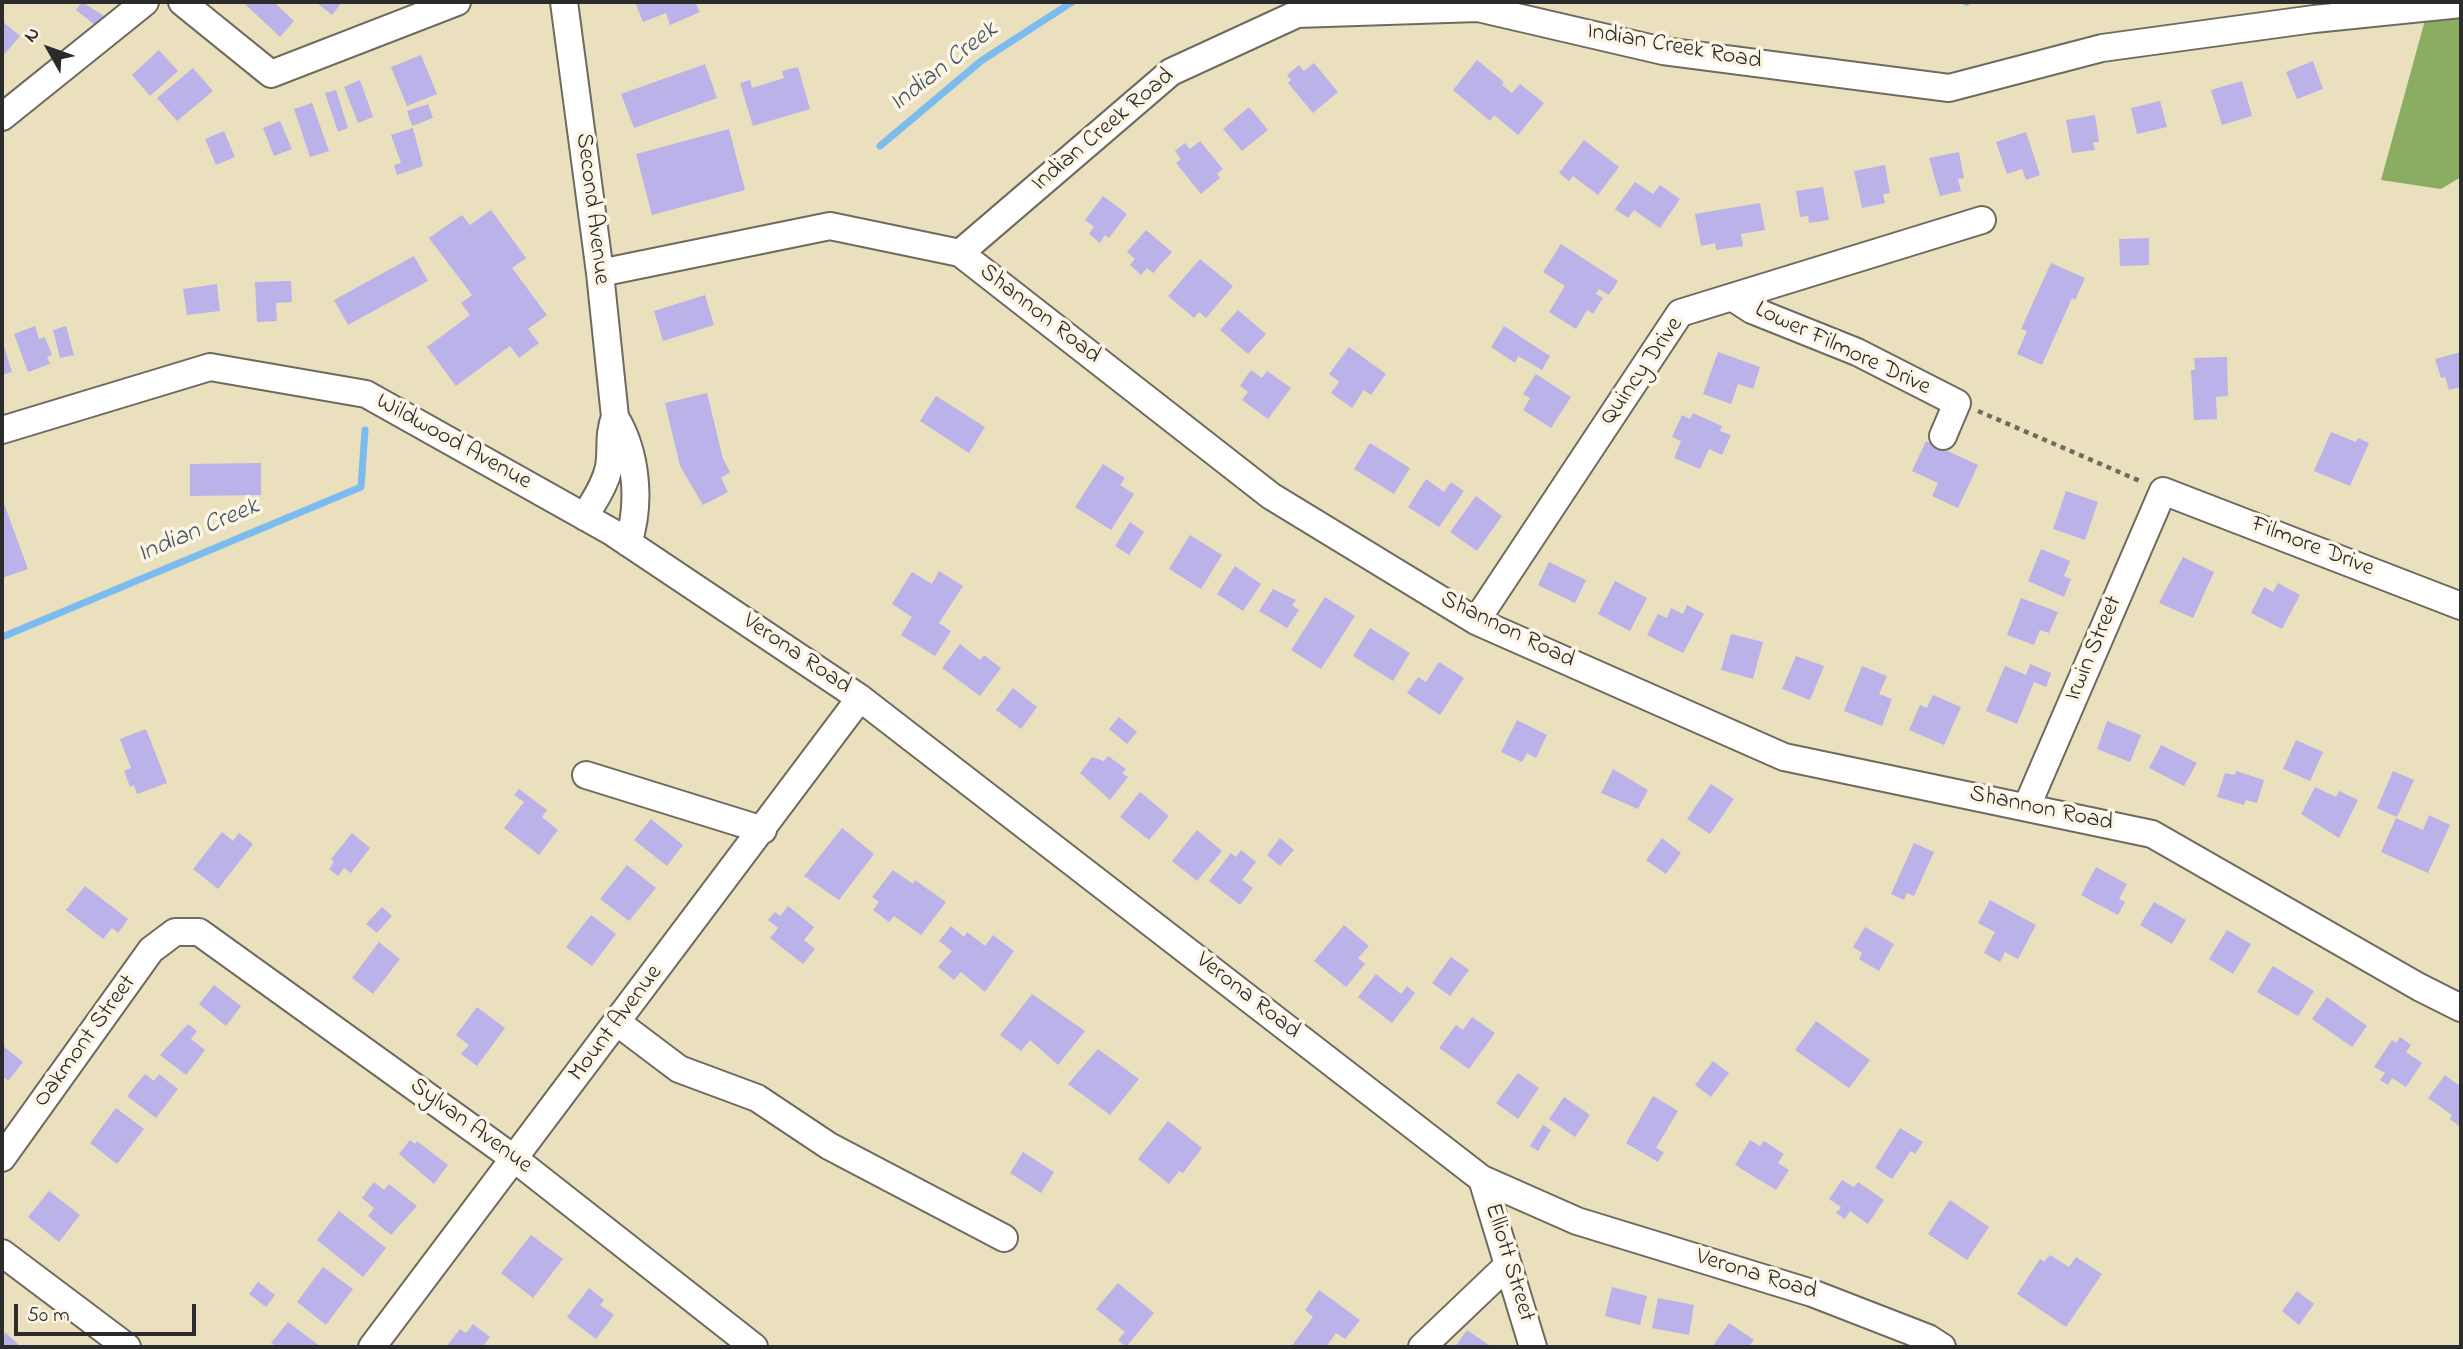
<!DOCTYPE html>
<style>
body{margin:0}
#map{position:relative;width:2463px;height:1349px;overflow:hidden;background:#eae0bd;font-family:"Indie Flower",sans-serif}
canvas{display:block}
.frame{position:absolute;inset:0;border:4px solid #2b2b2b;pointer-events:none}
.north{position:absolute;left:14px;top:14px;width:70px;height:70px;-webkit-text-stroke:5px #fcf5e5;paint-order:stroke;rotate:310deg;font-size:19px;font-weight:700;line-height:28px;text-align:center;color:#2b2b2b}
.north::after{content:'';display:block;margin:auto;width:24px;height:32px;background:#2b2b2b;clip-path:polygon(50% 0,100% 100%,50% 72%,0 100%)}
.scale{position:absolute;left:14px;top:1304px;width:182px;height:32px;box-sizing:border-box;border:4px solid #2b2b2b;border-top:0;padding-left:9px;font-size:21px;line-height:24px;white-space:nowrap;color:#2b2b2b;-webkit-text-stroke:5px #fcf5e5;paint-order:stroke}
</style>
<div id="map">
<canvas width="2463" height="1349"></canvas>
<div class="frame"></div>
<div class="north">N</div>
<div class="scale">50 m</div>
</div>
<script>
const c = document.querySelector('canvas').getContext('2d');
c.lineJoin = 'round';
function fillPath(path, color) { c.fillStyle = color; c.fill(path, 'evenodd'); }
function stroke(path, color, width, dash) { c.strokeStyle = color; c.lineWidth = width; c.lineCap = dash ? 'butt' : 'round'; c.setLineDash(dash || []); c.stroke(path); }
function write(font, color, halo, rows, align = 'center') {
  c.font = font + ' "Indie Flower",sans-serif'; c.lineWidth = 7; c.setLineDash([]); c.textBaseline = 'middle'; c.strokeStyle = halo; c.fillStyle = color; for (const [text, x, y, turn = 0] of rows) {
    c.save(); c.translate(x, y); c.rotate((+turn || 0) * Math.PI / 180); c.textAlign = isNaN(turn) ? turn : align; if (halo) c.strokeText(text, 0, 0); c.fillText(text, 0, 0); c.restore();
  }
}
const forest = new Path2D(`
 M2430 2H2461V177L2441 189 2381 180Z`);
const stream = new Path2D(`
 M1966 2H1967
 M880 146 981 61 1072 2
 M2 637 361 487 365 430`);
const building = new Path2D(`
 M82 2 104 16 96 26 76 10Z
 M248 2H274L294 21 280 37 245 4Z
 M316 2H342L332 15Z
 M635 2H695L700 12 670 25 666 13 643 22Z
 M2 21 20 36 2 57Z
 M159 50 178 71 150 96 132 75Z
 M421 55 437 94 407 106 391 67Z
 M1477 60 1504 82 1502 85 1512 93 1520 84 1544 103 1518 135 1494 115 1490 121 1453 90Z
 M2313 61 2323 89 2297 99 2286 72Z
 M1314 63 1338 92 1313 113 1288 83 1291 80 1287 75 1299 65 1304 71Z
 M705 64 717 98 634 128 621 94Z
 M798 67 810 109 753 126 740 83 750 80 752 88 784 78 782 71Z
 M193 68 213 91 177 121 157 98Z
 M360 80 373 117 358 123 344 87Z
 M2242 81 2252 116 2222 125 2211 90Z
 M336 90 348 128 338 132 325 93Z
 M2160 101 2167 127 2137 134 2131 108Z
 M312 103 329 151 310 157 294 109Z
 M428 104 433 118 412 126 407 111Z
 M1249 107 1268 130 1242 151 1223 129Z
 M2095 115 2099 142H2093L2095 150 2072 153 2066 120Z
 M280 121 292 149 274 156 263 128Z
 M413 128 423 166 397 175 394 165 401 163 391 135Z
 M729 129 745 190 652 215 636 154Z
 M224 131 235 157 216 165 205 139Z
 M2026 132 2040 175 2026 180 2022 169 2007 174 1996 142Z
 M1584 140 1619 167 1598 195 1573 176 1569 181 1559 173Z
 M1200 141 1223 169 1217 174 1220 178 1201 194 1176 163 1181 159 1175 151 1185 143 1190 149Z
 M1959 152 1964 178 1958 179 1961 191 1940 196 1929 158Z
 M1885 165 1890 193 1883 194 1885 203 1862 208 1854 171Z
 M1635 182 1653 194 1660 185 1680 199 1660 228 1634 210 1628 218 1615 209Z
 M1823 187 1829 220 1809 223 1808 216 1800 217 1796 191Z
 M1103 196 1127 214 1109 238 1105 235 1100 243 1089 234 1094 227 1085 220Z
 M1760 203 1765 230 1741 234 1743 246 1716 250 1715 243 1701 246 1695 214Z
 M491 210 526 258 512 268 547 315 528 329 539 343 519 358 510 346 456 386 427 347 470 315 461 303 472 295 429 238 462 215 470 225Z
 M1146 230 1172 252 1153 273 1147 268 1141 275 1130 265 1135 259 1127 252Z
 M2149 238V265L2120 266 2119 239Z
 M1561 244 1618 281 1609 295 1599 289 1596 294 1603 298 1593 314 1587 310 1576 329 1549 312 1565 286 1543 272Z
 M414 256 428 281 348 325 334 300Z
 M1200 259 1233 286 1206 318 1199 312 1194 318 1168 296Z
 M2051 263 2085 278 2075 300 2072 298 2042 365 2017 354 2027 331 2021 329Z
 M291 281 292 302 276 303 277 321 257 322 255 282Z
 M217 284 220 311 187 315 183 289Z
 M705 295 714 325 663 341 654 311Z
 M1238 310 1266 334 1248 354 1220 330Z
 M35 326 39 339 45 337 52 355 47 357 50 364 28 372 14 334Z
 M66 326 74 355 60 358 53 330Z
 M1504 326 1550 356 1542 370 1518 356 1515 363 1491 347Z
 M2 340 12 372 2 375Z
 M1349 347 1386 374 1371 395 1364 390 1352 408 1331 393 1339 382 1329 374Z
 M1718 352 1760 367 1753 389 1738 384 1731 404 1703 394Z
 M2461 352V387L2449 390 2445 377 2441 378 2435 359Z
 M2227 357 2228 396 2216 397 2217 419 2194 420 2191 370H2195L2194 358Z
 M1251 370 1262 378 1267 371 1291 388 1268 419 1242 400 1248 392 1240 386Z
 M1536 374 1571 397 1551 428 1523 410 1530 398 1523 394Z
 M707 393 723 459 730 472 721 478 728 492 703 505 680 466 665 403Z
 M936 396 985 427 969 453 920 421Z
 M1693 413 1722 426 1720 431 1731 435 1722 455 1709 449 1700 469 1674 458 1681 441 1672 437 1682 415 1690 419Z
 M2331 432 2356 442 2358 438 2369 443 2350 486 2314 471Z
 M1926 441 1978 465 1958 508 1932 496 1938 483 1912 471Z
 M1370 443 1410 468 1394 494 1354 469Z
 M261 463V495L190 496V464Z
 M1103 464 1125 478 1120 485 1134 494 1111 530 1075 507Z
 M1426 479 1444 492 1451 482 1464 491 1439 527 1408 507Z
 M2066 491 2098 502 2085 540 2053 529Z
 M1476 496 1502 516 1477 551 1450 532Z
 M2 498 28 569 2 578Z
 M1130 522 1144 532 1129 555 1115 546Z
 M1190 535 1222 555 1201 589 1169 569Z
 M2041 549 2070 561 2064 576 2071 579 2064 597 2028 581Z
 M2183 557 2214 572 2193 618 2159 603Z
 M1549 562 1586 580 1575 603 1538 585Z
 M1235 566 1261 584 1243 611 1217 594Z
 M939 571 963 586 939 623 951 631 935 656 901 635 912 617 892 604 912 572 932 584Z
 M1615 581 1647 598 1630 631 1598 614Z
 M2278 583 2300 595 2282 629 2251 613 2264 587 2273 592Z
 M1273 589 1296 600 1292 605 1299 610 1287 628 1259 611Z
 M1325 597 1355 616 1321 669 1291 650Z
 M2021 598 2058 612 2049 633 2040 630 2034 645 2007 635Z
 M1687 605 1704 614 1683 653 1647 635 1658 614 1667 618 1671 608 1683 614Z
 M1370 628 1410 653 1393 681 1353 656Z
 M1731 634 1763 642 1753 679 1721 670Z
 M960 644 980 660 984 655 1001 668 980 696 942 668Z
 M1796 656 1824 666 1810 700 1782 689Z
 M1439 662 1464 678 1440 715 1407 693 1418 677 1426 682Z
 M2030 664 2051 673 2046 687 2034 682 2017 724 1986 711 2005 666 2026 675Z
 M1862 666 1887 676 1879 694 1892 699 1882 726 1844 711Z
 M1013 688 1037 707 1021 729 996 710Z
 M1933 695 1961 707 1944 745 1909 730 1920 705 1927 708Z
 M1119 717 1137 732 1127 744 1109 729Z
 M1517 720 1547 735 1536 758 1527 753 1522 762 1501 752Z
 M2107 721 2141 735 2130 762 2097 749Z
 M146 729 167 783 137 794 134 785 130 787 124 771 131 768 120 739Z
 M2296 740 2323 752 2310 781 2283 769Z
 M2161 745 2197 763 2184 786 2149 768Z
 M1108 756 1126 769 1122 773 1128 777 1110 800 1080 773 1092 757 1104 761Z
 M1613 769 1648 790 1638 809 1601 793Z
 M2236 771 2264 780 2257 803 2246 800 2244 805 2217 797 2225 773 2235 775Z
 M2393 771 2414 780 2397 817 2377 808Z
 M1711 784 1734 799 1710 834 1687 819Z
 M2315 787 2336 797 2339 791 2358 800 2339 838 2301 814Z
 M519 789 547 810 542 817 558 830 539 855 504 828 524 802 514 795Z
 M1140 792 1169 816 1149 840 1120 817Z
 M2429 815 2450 825 2428 873 2381 852 2396 818 2423 830Z
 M651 819 683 845 667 866 634 840Z
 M842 828 874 854 839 900 804 876Z
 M1197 830 1222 851 1197 881 1172 861Z
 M222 832 233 841 239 833 253 844 218 889 193 869Z
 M352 833 370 848 351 873 344 868 338 876 329 869 334 862 331 859Z
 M1280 838 1294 850 1280 866 1267 855Z
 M1662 838 1681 853 1666 874 1646 860Z
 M1914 843 1934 852 1914 896 1907 893 1904 900 1891 894Z
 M1241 850 1256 862 1242 880 1253 888 1240 905 1209 881 1231 853 1236 857Z
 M627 865 656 888 629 921 600 899Z
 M2096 867 2127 884 2119 899 2125 902 2118 915 2081 895Z
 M893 870 913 884 915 880 946 902 921 935 894 916 889 922 873 910 879 902 872 897Z
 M85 886 128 919 118 933 112 928 103 939 66 910Z
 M1990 900 2036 925 2018 959 2005 952 2000 962 1984 953 1995 932 1978 923Z
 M2154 902 2186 920 2172 944 2140 925Z
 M788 906 814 927 804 940 815 949 803 964 770 938 778 928 768 920 775 912 780 916Z
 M382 907 392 916 377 933 366 924Z
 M591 915 616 934 592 966 566 947Z
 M1344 925 1369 946 1358 958 1365 964 1346 987 1314 961Z
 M951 926 964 937 967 932 985 946 993 935 1014 951 985 992 961 972 954 980 938 967 952 951 939 941Z
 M1865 927 1894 944 1879 971 1859 959 1862 953 1853 947Z
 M2227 930 2251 944 2233 974 2209 959Z
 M379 942 400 959 373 994 352 978Z
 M1451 957 1469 970 1450 996 1432 983Z
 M2273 966 2314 991 2298 1016 2257 992Z
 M1376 974 1401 994 1407 986 1415 993 1392 1023 1358 997Z
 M214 985 241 1006 226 1026 199 1004Z
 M1032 994 1085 1031 1058 1065 1030 1040 1021 1051 1000 1035Z
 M2327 997 2367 1026 2352 1047 2312 1019Z
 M477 1007 505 1028 477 1066 461 1054 469 1045 456 1035Z
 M1472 1017 1495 1033 1469 1069 1439 1048 1456 1025 1463 1030Z
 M1816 1021 1870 1060 1849 1088 1795 1050Z
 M188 1024 197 1031 191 1039 205 1050 186 1075 160 1055Z
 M2400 1037 2411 1045 2406 1052 2422 1063 2406 1087 2392 1078 2388 1085 2380 1080 2385 1073 2374 1067 2392 1040 2396 1043Z
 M2 1045 23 1062 8 1081 2 1076Z
 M1098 1049 1139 1079 1110 1115 1068 1084Z
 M1713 1061 1729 1073 1711 1097 1695 1085Z
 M1518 1073 1539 1088 1518 1119 1496 1103Z
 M145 1074 154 1081 159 1074 178 1089 156 1118 127 1096Z
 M2445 1075 2461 1087 2459 1126 2450 1119 2452 1115 2428 1098Z
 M1653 1096 1678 1111 1656 1148 1664 1152 1658 1162 1626 1143Z
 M1564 1097 1590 1115 1575 1137 1549 1119Z
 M116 1108 144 1129 117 1164 90 1143Z
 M1168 1121 1202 1148 1183 1173 1179 1171 1169 1184 1138 1159Z
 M1543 1125 1551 1130 1538 1151 1530 1146Z
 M1900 1128 1923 1142 1915 1154 1911 1151 1892 1179 1875 1168Z
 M410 1140 415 1144 417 1141 448 1165 434 1184 399 1154Z
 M1750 1140 1760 1146 1764 1141 1784 1154 1778 1163 1789 1170 1776 1190 1735 1165Z
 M1023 1152 1054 1172 1041 1193 1010 1173Z
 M1842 1180 1854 1187 1858 1182 1884 1200 1868 1224 1850 1211 1845 1219 1836 1213 1841 1207 1829 1199Z
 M374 1182 384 1190 389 1184 417 1206 391 1235 368 1216 374 1208 362 1198Z
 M49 1191 80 1215 59 1242 28 1217Z
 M1950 1200 1989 1227 1967 1260 1928 1234Z
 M339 1211 386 1248 363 1277 317 1240Z
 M531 1235 563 1259 533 1298 501 1273Z
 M2050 1255 2069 1267 2076 1257 2102 1274 2066 1327 2017 1294 2040 1259 2044 1262Z
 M323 1267 353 1289 326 1325 297 1302Z
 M258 1282 275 1295 266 1307 249 1294Z
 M1118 1283 1154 1313 1126 1347 1118 1340 1125 1332 1096 1309Z
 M1612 1287 1647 1296 1640 1325 1605 1316Z
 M589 1288 604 1300 600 1305 614 1315 596 1339 567 1317Z
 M1319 1290 1360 1320 1345 1339 1336 1333 1326 1347H1291L1313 1317 1305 1310Z
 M2297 1291 2314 1304 2299 1325 2282 1311Z
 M1658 1298 1694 1305 1689 1335 1652 1328Z
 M288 1322 321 1347H277L271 1343Z
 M1729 1323 1754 1340 1748 1347H1712Z
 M473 1324 490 1337 484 1345 488 1347H446L460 1329 466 1333Z
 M1467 1330 1492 1347H1455Z
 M5 1332 21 1347H2Z`);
const path = new Path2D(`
 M1978 411 2140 481`);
const minor = new Path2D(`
 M182 2 271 74 457 2
 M564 2 600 273 615 417C637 453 641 504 628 543
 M2 117 145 2
 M960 253 1171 72 1297 14 1478 8 1663 51 1949 88 2102 48 2314 19 2461 4
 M600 273 830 226 960 253 1271 496 1476 621 1784 757 2152 834 2419 987 2461 1008
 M1732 297 1752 310 1857 352 1957 403 1943 436
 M2 430 210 367 366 394 612 532 860 698 1482 1179 1577 1221 1812 1293 1928 1338 1942 1347
 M585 517C594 500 605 486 609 467 612 449 608 435 615 417
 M1476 621 1680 313 1982 220
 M586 775 763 830
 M2027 806 2163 491 2461 606
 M618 1023 679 1069 757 1098 829 1146 1004 1238
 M2 1158 151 950 175 932H199L516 1160 754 1347
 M1482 1179 1533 1347
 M2 1253 127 1347
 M372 1347 860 698
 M1422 1347 1508 1265`);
const streetNames = [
 ["Indian Creek Road",1674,48,10],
 ["Indian Creek Road",1104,131,-40],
 ["Second Avenue",591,209,83],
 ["Shannon Road",1039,315,38],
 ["Lower Filmore Drive",1842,350,25],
 ["Quincy Drive",1643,372,-55],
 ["Wildwood Avenue",453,443,29],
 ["Filmore Drive",2312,548,21],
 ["Shannon Road",1507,631,26],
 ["Irwin Street",2095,649,-67],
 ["Verona Road",796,655,34],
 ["Shannon Road",2041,810,12],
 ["Verona Road",1247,997,38],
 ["Mount Avenue",617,1024,-53],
 ["Oakmont Street",86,1042,-54],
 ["Sylvan Avenue",470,1127,36],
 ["Elliott Street",1508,1263,73],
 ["Verona Road",1756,1276,17]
];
const waterNames = [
 ["Indian Creek",945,68,-38],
 ["Indian Creek",199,532,-23]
];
fillPath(forest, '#8aad62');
stroke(stream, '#7cbbf0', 7);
fillPath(building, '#bab2e9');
stroke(minor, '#6e6a5e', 30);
stroke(path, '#6e6a5e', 4.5, [5, 5]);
stroke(minor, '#fff', 26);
write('24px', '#2b2b2b', '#fcf5e5', streetNames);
write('italic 26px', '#435666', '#fcf5e5', waterNames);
</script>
